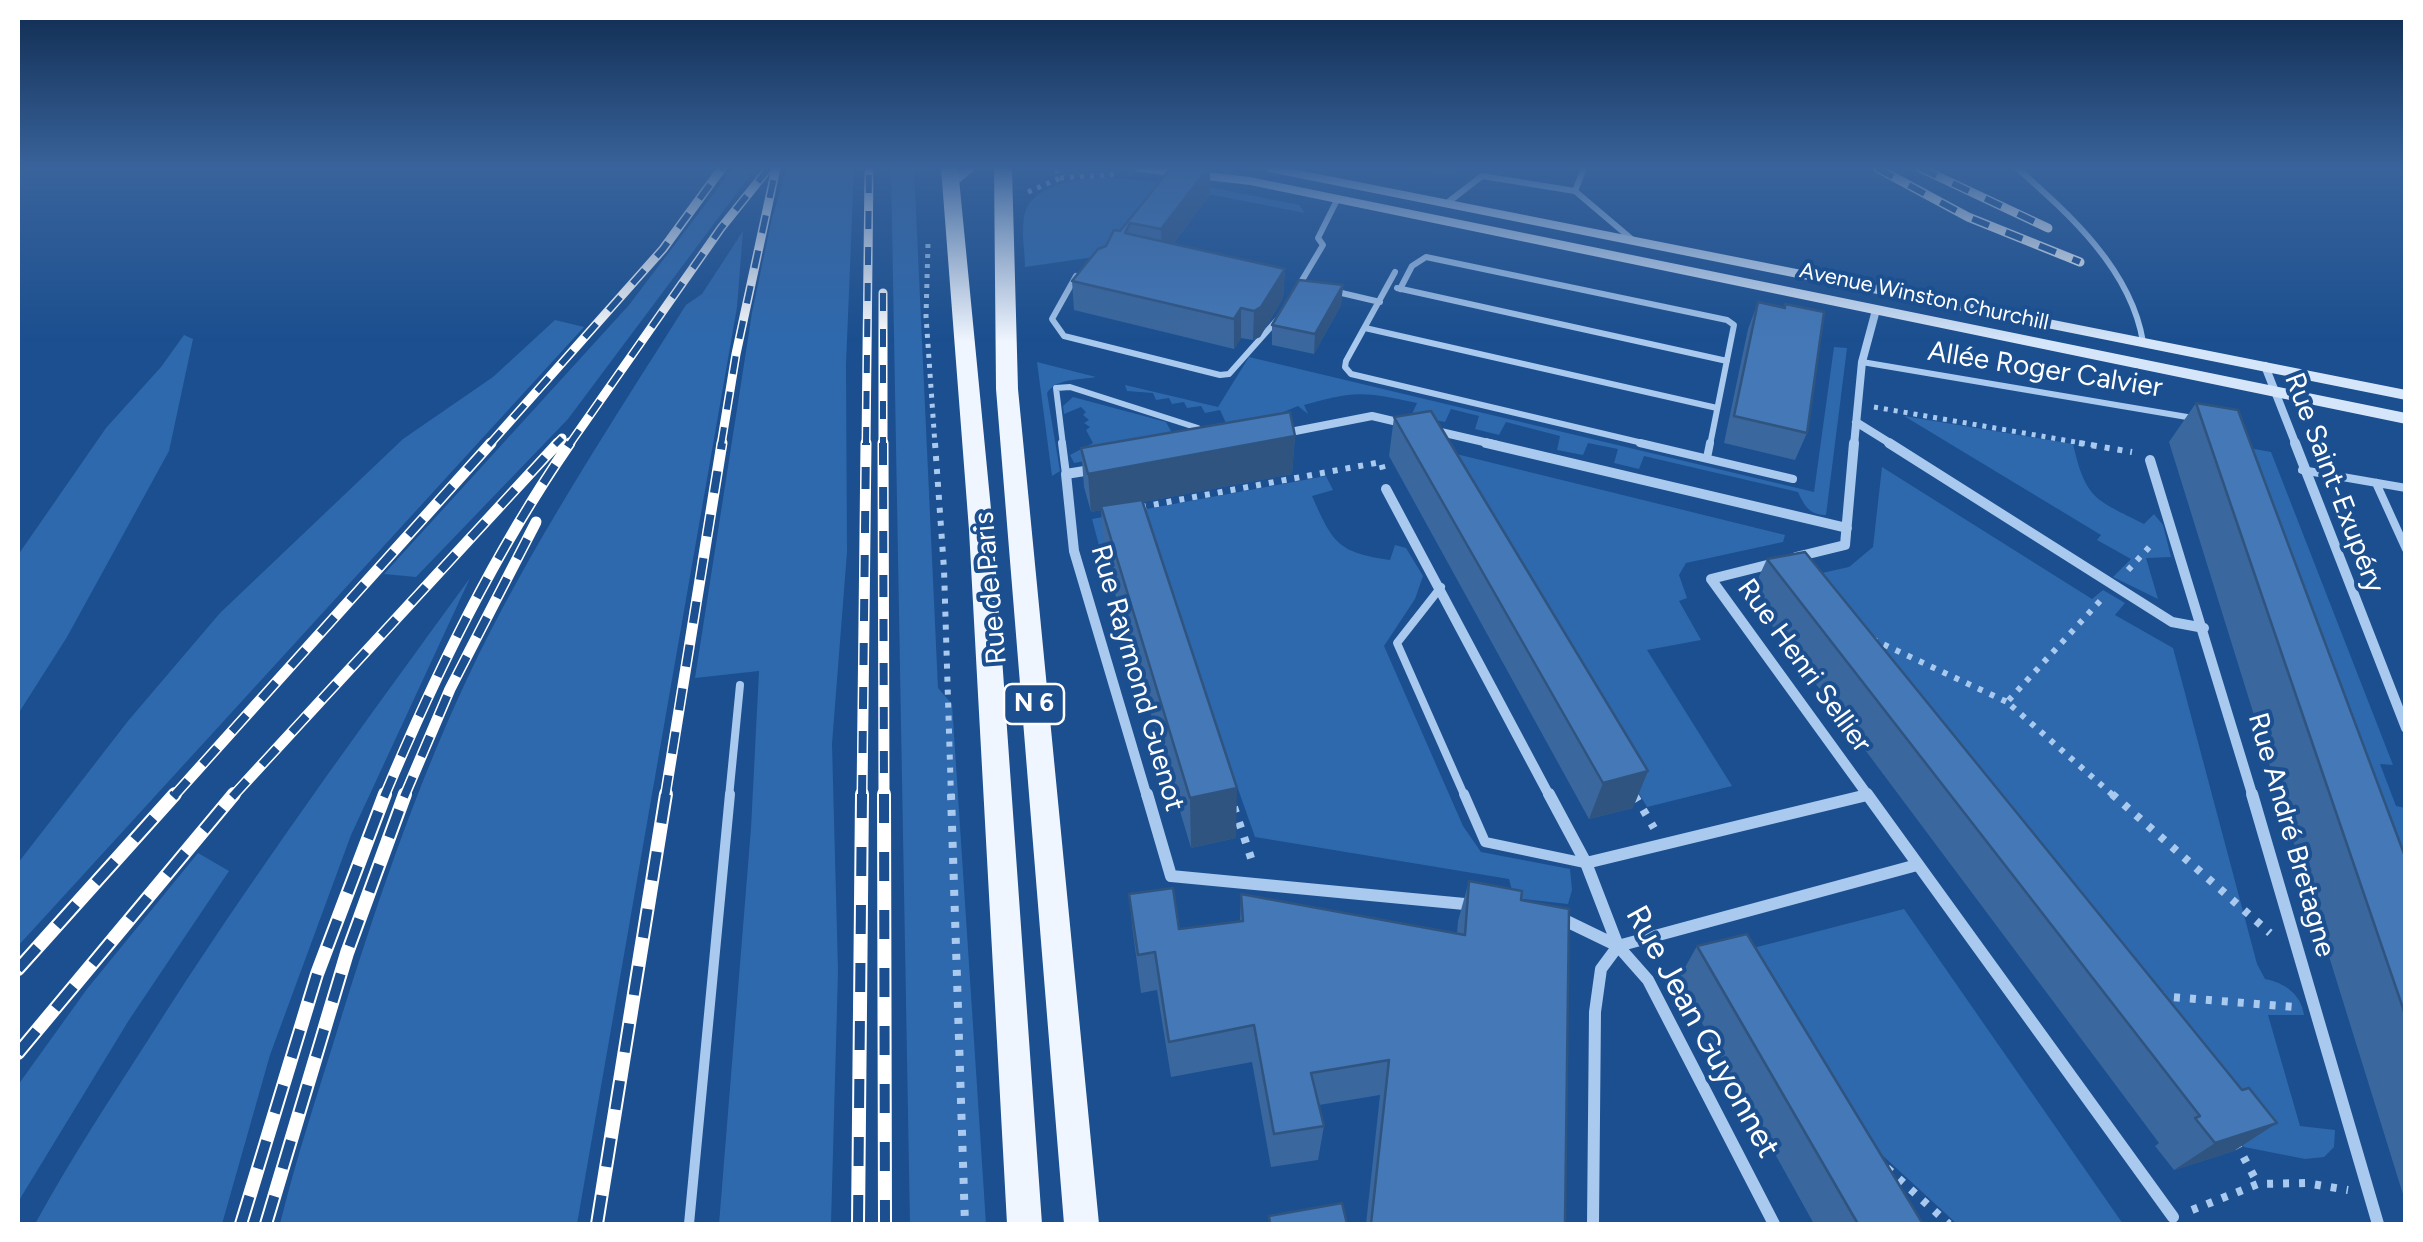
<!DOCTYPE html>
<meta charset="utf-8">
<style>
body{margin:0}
#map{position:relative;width:2423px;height:1242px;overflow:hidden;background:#1b4f8f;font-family:Figtree,sans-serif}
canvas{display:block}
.frame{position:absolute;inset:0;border:20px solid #fff;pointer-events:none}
</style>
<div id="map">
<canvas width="2423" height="1242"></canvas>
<div class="frame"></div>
</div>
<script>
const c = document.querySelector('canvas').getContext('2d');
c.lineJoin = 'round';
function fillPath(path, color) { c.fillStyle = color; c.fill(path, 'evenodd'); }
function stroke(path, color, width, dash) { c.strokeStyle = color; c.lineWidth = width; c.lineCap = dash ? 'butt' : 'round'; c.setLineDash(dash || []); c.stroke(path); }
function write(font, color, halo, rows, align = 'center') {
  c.font = font + ' Figtree,sans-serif'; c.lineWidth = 8; c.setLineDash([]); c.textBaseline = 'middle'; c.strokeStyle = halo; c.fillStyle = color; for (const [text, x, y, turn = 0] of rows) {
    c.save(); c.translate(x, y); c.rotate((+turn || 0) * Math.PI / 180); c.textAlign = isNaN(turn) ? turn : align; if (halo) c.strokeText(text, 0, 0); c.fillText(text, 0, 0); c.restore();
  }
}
const green = new Path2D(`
 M733 168 754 170 568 419 416 577 384 574 629 305Z
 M792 168H854L846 364 847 552 832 744 838 971 831 1224H719L751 828 759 671 695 678 752 313 772 218 785 175Z
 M891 168H914L938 688 952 704 986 1224H910Z
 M1105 177 1214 188 1299 205 1305 213 1178 188 1121 253 1025 267C1025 251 1021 233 1024 218 1029 184 1077 179 1105 177Z
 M743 231 737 307 577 1224H280C296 1158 318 1093 338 1028 375 909 414 792 467 679 529 548 609 427 686 305L702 294Z
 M555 320 584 327 18 946V863L128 721 220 613 403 439 493 377Z
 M184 335 193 339 169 451 67 637 18 714V555L106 428 161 367Z
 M1834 347 1847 348 1826 515C1809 515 1804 505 1798 492L1644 456 1639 469 1614 463 1618 449 1588 443 1583 455 1557 450 1560 436 1506 422 1499 435 1475 429 1479 416 1451 409 1445 422 1411 416 1417 403C1362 391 1355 391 1304 405L1308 414 1298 406 1231 434 1220 410 1205 413 1201 406 1187 408 1184 402 1172 404 1169 398 1156 400 1153 393 1127 391 1125 385 1218 407 1249 357 1814 492Z
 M1037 362 1096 377C1080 380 1056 378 1047 393L1060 471 1052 476Z
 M1073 397 1166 422 1178 444 1074 463 1070 455 1093 443 1086 430 1090 427 1084 423 1089 420 1083 415 1086 412 1081 407 1064 414 1063 406Z
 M1904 416 2073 444C2086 500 2095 499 2144 524L2154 514 2163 525 2171 557 2146 558 2158 599 2113 577 2131 559 2097 540 2101 535Z
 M2221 443 2271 452 2393 765 2380 764 2396 806 2405 808V982Z
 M1436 449 1785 535 1783 542 1686 563 1679 575 1687 598 1679 601 1701 640 1647 650 1732 786 1647 807Z
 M1882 467 2092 599 2103 590 2125 603 2115 615 2173 648 2257 964 2265 979C2285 983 2301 994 2304 1015H2268L2300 1126 2335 1130 2334 1147 2324 1157 2305 1159 2244 1147 1795 579 1849 567 1873 547Z
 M1326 476 1333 490 1312 496C1333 543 1337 552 1390 560L1395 545 1406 548 1423 576 1415 599 1384 646 1463 826 1481 852 1570 869 1572 890 1568 904 1514 898 1509 879 1255 837 1152 545 1101 553 1092 519Z
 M470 578 351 835 270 1055 222 1224H35C70 1160 110 1099 150 1037 250 879 360 729 470 578Z
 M198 853 229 871 129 1020 18 1202V1085L87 989Z
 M1904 909 2123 1224H1957L1819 1097 1734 953Z`);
const pathFar2 = new Path2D(`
 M1060 178 1118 174
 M1028 192 1060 178 1056 168
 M928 244 926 316 935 445
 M1874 407 2093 445`);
const pathFar1 = new Path2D(`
 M935 443 944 569 951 797
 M2079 443 2132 452
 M1141 507 1381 462 1383 470
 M2128 570 2154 542
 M2100 601 2007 702 2115 797
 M1872 639 2007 702`);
const path = new Path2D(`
 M951 794 965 1224
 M2112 794 2270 933
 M1635 796 1654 828
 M1234 807 1252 861
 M2158 996 2295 1007
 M2236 1143 2258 1184
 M1887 1168 1949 1224
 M2192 1210 2258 1184 2306 1183 2348 1190`);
const serviceFar2 = new Path2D(`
 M2017 168C2070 215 2131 269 2143 342
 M1575 191 1584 168
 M1447 203 1482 176 1575 191 1634 241
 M1395 272 1346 361 1345 367 1351 374 1651 445
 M1076 276 1052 319 1064 336 1220 375 1229 374 1277 320
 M1298 287 1323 245 1318 238 1337 200
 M1397 288 1727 361
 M1400 289 1412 266 1426 257 1727 320 1734 325 1710 445
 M1333 291 1380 302
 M1365 328 1717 408
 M1862 362 2193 418
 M1063 445 1056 388 1070 387 1198 428 1202 438`);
const serviceFar1 = new Path2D(`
 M1062 443 1066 474
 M1640 443 1793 479
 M1707 458 1710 443
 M2302 470 2406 488
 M2376 483 2406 549
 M1441 587 1397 643 1465 797
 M729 797 740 685`);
const service = new Path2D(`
 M1464 794 1485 842 1585 863
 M689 1224 730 794`);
const minorFar2 = new Path2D(`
 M2265 366 2296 445
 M1856 422 1893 445
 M1432 430 1497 445
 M1280 434 1372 416 1406 424
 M1854 445 1862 362 1876 310`);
const minorFar1 = new Path2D(`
 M1486 443 1847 528
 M1889 443 2172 622 2204 628
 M2295 443 2406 728
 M2150 460 2253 797
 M1097 469 1066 474 1074 551 1147 797
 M1386 489 1550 797
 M1796 557 1845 545 1854 443
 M1775 563 1711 579 1869 797
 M1860 797 1867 795`);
const minor = new Path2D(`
 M1147 794 1171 876 1475 905
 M1549 794 1586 863 1618 946 1648 980 1774 1224
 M1867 794 2173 1217
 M2252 794 2378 1224
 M1586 863 1867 795
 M1556 916 1618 946
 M1593 1224 1595 1012 1601 969 1618 946 1917 865`);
const secondary = new Path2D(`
 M962 168H977L959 183 955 192H945L946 181Z
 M1131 168H1171L1250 177 2406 413V424L1250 185 1138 172Z
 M1262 168H1288L2406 390V400L1269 172Z`);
const primary = new Path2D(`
 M941 168H958L993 530 1042 1224H1007L969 530Z
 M994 168H1012L1018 389 1099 1224H1064L996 389Z`);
const railFar2 = new Path2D(`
 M1877 168 1968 217 2080 262
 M1920 168 2048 228
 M883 293V445
 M489 445 663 249 722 168
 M555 445 562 438
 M569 445 721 228 769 168
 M721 445 736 354 776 168
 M866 445 869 168`);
const railFar1 = new Path2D(`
 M883 443 884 797
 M173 797 491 443
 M232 797 558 443
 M384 797C436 673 494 553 570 443
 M404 797 450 689 536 522
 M665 797 722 443
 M862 797 866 443`);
const rail = new Path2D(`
 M884 794 885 1224
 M18 969 175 794
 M18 1053 234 794
 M241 1224 317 974 385 794
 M266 1224 347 953 405 794
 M597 1224 666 794
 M858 1224 862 794`);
const wall = new Path2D(`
 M1171 168 1210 194 1173 244 1285 269 1283 298 1260 337 1253 340 1241 338 1234 349 1074 310 1072 281 1120 231Z
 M1417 168H1453V172Z
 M1343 285 1341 305 1314 354 1272 345V325Z
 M1758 302 1807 433 1795 460 1724 443 1748 329Z
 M2196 403 2406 859V1204L2169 442Z
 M1394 417 1633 808 1589 819 1389 456Z
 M1295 436 1292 474 1143 502 1236 838 1191 848 1105 560 1101 510 1091 512 1084 487 1081 448Z
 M1767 559 2234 1151 2174 1170 2155 1146 2159 1143 1750 596Z
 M1469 881 1521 900 1565 1224H1366L1380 1095 1319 1105 1324 1126 1318 1160 1271 1167 1252 1062 1171 1077 1157 990 1141 993 1133 933 1129 894 1179 929 1240 922 1241 894 1457 933 1458 921Z
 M1697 946 1923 1224H1814L1678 980Z`);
const shadedWall = new Path2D(`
 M1208 168H1210V194L1162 258 1161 229Z
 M1285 269 1283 298 1260 337 1253 340 1254 311Z
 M1343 285 1341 305 1314 354 1315 334Z
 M1241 308V338L1234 349V319Z
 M1295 436 1292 474 1091 512 1088 474Z
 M1648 771 1633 808 1589 819 1603 783Z
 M1237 788 1236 838 1191 848 1190 798Z
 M2277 1123 2234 1151 2174 1170 2215 1143Z`);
const building = new Path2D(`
 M1171 168H1208L1161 229 1130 223 1125 233 1285 269 1261 307 1254 311 1241 308 1234 319 1072 281 1098 249 1106 246 1114 230 1120 231Z
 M1299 280 1343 285 1315 334 1272 325Z
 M1758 302 1785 308V304L1824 312 1807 433 1734 416Z
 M2196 403 2238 410 2406 859V1017Z
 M1431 411 1648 771 1603 783 1394 417Z
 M1290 412 1295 436 1088 474 1081 448Z
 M1142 500 1237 788 1190 798 1101 506Z
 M1805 552 2242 1090 2249 1088 2277 1123 2215 1143 2195 1118 2200 1116 1767 559Z
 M1469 881 1522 891 1521 900 1569 909 1565 1224H1371L1389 1060 1311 1073 1324 1126 1274 1134 1254 1025 1169 1042 1155 952 1138 955 1129 894 1173 888 1179 929 1243 921 1241 894 1465 935Z
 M1747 934 1923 1224H1858L1697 946Z
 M1342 1203 1347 1224H1270L1269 1216Z`);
const farStreetnames = [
 ["Avenue Winston Churchill",1924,297,12]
];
const shields = [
 [1034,704,60]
];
const shieldNames = [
 ["N 6",1034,704]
];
const streetNames = [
 ["Allée Roger Calvier",2045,370,9],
 ["Rue Saint-Exupéry",2334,483,69],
 ["Rue de Paris",991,588,-95],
 ["Rue Henri Sellier",1804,666,54],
 ["Rue Raymond Guenot",1137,678,74],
 ["Rue André Bretagne",2291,835,74]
];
const nearStreetnames = [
 ["Rue Jean Guyonnet",1702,1032,61]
];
fillPath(green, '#2e69ad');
stroke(pathFar2, '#a9c9ee', 5, [4, 6]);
stroke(pathFar1, '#a9c9ee', 6, [5, 8]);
stroke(path, '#a9c9ee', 8, [6, 10]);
stroke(serviceFar2, '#a9c9ee', 6);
stroke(serviceFar1, '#a9c9ee', 8);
stroke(service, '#a9c9ee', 10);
stroke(minorFar2, '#a9c9ee', 8);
stroke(minorFar1, '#a9c9ee', 10);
stroke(minor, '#a9c9ee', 12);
fillPath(secondary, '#d6e6fa');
fillPath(primary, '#f0f6ff');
stroke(railFar2, '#fff', 9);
stroke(railFar1, '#fff', 11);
stroke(rail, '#fff', 14);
stroke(railFar2, '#1b4f8f', 6, [18]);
stroke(railFar1, '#1b4f8f', 8, [22]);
stroke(rail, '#1b4f8f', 10, [29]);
fillPath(wall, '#3a679d');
fillPath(shadedWall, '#305480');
fillPath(building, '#4478b7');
stroke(building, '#305480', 2.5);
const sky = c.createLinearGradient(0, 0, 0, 342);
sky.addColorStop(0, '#0f2b4f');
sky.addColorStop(0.49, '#39639b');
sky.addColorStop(1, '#39639b00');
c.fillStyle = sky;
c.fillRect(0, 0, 2423, 342);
write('22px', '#fff', '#1b4f8f', farStreetnames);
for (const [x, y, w] of shields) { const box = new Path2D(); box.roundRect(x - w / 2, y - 20, w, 40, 8); c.fillStyle = '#1b4f8f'; c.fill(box); stroke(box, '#fff', 2.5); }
write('bold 25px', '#fff', null, shieldNames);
write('28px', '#fff', '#1b4f8f', streetNames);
write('32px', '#fff', '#1b4f8f', nearStreetnames);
</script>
